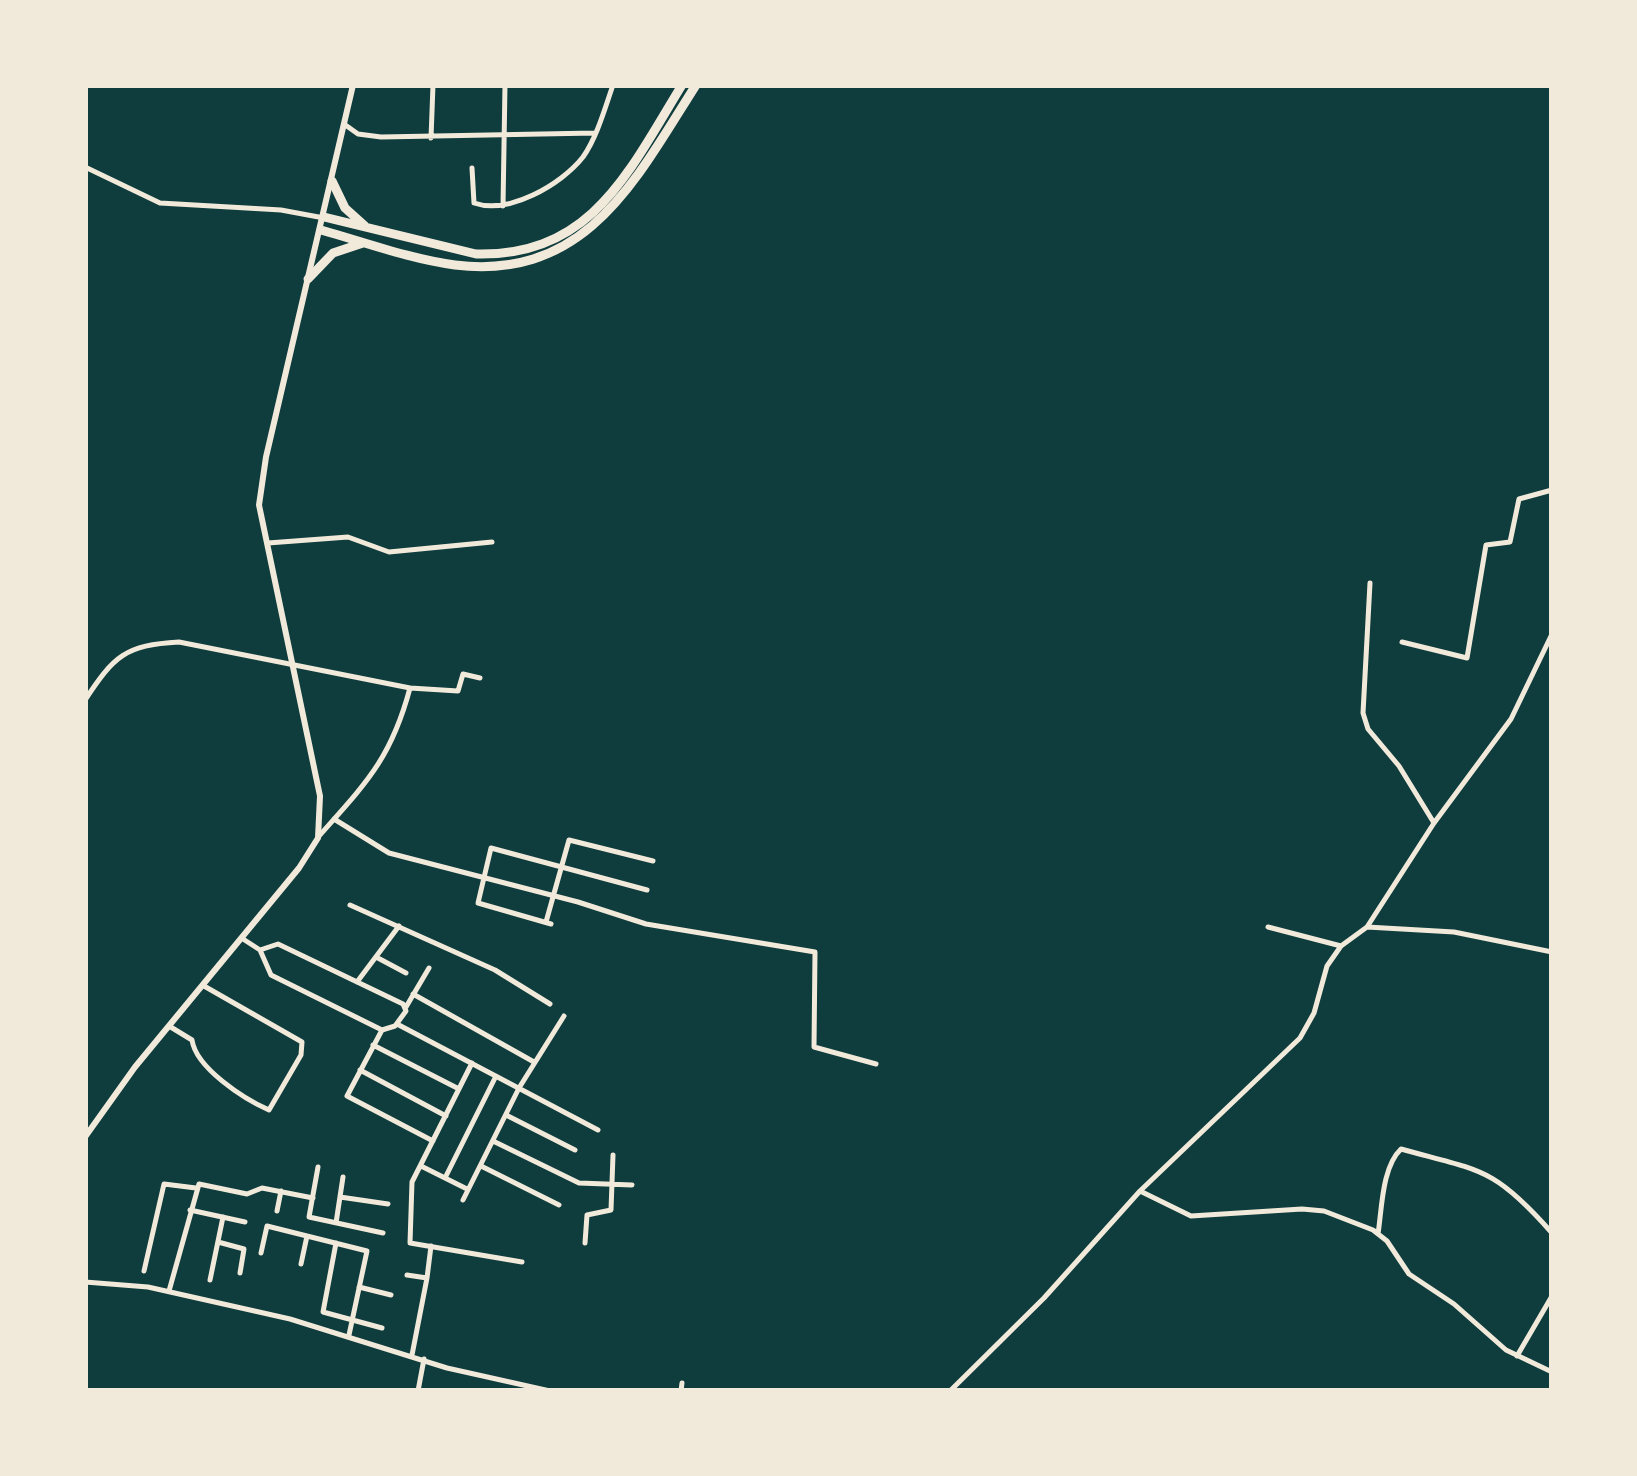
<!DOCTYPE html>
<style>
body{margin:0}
#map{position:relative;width:1637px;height:1476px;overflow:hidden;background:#0f3d3e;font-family:"Varela Round",sans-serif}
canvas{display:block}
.frame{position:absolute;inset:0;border:88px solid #f1e9da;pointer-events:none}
</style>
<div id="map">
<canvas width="1637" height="1476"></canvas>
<div class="frame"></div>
</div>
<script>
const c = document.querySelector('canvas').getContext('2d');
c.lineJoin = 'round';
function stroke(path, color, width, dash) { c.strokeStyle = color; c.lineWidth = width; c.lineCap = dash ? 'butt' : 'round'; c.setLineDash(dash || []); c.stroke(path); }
const minor = new Path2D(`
 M344 124 358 134 381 137 595 133
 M431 138 433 85
 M85 167 160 203 281 210 324 218
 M472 168 474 203C508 215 561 185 583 157 597 137 605 108 613 85
 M503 206 505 85
 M1552 394V422
 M268 543 348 537 389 552 492 542
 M1370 583 1363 713 1368 729 1399 766 1434 823
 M1402 642 1467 658 1486 545 1510 542 1519 499 1552 490
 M410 688 458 691 463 674 480 678
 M85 700C114 656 125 645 179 642L410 688C391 759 366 783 319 836
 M334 819 389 853 578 902 646 924 815 952 814 1047 876 1064
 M350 905 495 970 550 1004
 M546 922 569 840 653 861
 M551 924 478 903 491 848 647 890
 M1268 927 1341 946
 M1367 927 1454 932 1552 952
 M243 939 260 950 271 975 382 1030 395 1026 406 1011 403 1004 278 944 260 950
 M376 957 406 973
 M357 982 399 926
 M413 994 534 1062
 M406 1007 429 968
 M397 1024 598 1130
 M169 1026 192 1040C196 1068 244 1099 269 1110L301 1055 302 1042 204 986
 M382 1030 347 1096 433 1141
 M373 1045 459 1089
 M472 1063 412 1182 410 1243 522 1262
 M360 1070 446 1116
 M506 1115 575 1150
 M493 1141 579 1183 632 1185
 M421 1166 467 1189
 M481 1166 559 1205
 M318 1167 309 1217 383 1233
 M445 1178 496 1076
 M1140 1191 1191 1216 1302 1209 1324 1211 1373 1230 1387 1241 1409 1274 1454 1304 1506 1350 1552 1372
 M340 1197 388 1204
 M463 1200 519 1088 564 1016
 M190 1210 245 1222
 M277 1211 281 1191
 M336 1223 343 1177
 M1378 1234C1382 1208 1382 1167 1401 1149 1481 1171 1494 1167 1552 1233
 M218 1242 244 1249 240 1273
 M336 1243 323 1312 382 1328
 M585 1243 587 1215 611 1210 613 1155
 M261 1253 267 1226 367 1251 349 1335
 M301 1264 307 1236
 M144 1271 164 1184 196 1188
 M407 1275 427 1278 412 1355
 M427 1278 431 1246
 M210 1280 223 1217
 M85 1282 148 1287 290 1319 447 1368 550 1391
 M359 1287 391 1295
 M169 1291 199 1184 247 1194 262 1188 313 1198
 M1517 1356 1552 1296
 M418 1391 424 1359
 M681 1391 682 1383
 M950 1391 1044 1298 1140 1191 1300 1038 1314 1013 1327 966 1341 946 1367 927 1434 823 1511 719 1552 634`);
const tertiary = new Path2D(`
 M85 1137 135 1067 299 868 318 838 320 796 259 505 266 457 353 85`);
const motorway = new Path2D(`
 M332 181 345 208 365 226
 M324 217 476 254C592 257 629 171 682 85
 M321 230C364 242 410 259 455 265 587 281 636 179 696 85
 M308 279 333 253 363 243`);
stroke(minor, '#f1e9da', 5);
stroke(tertiary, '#f1e9da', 6);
stroke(motorway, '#f1e9da', 9);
</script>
